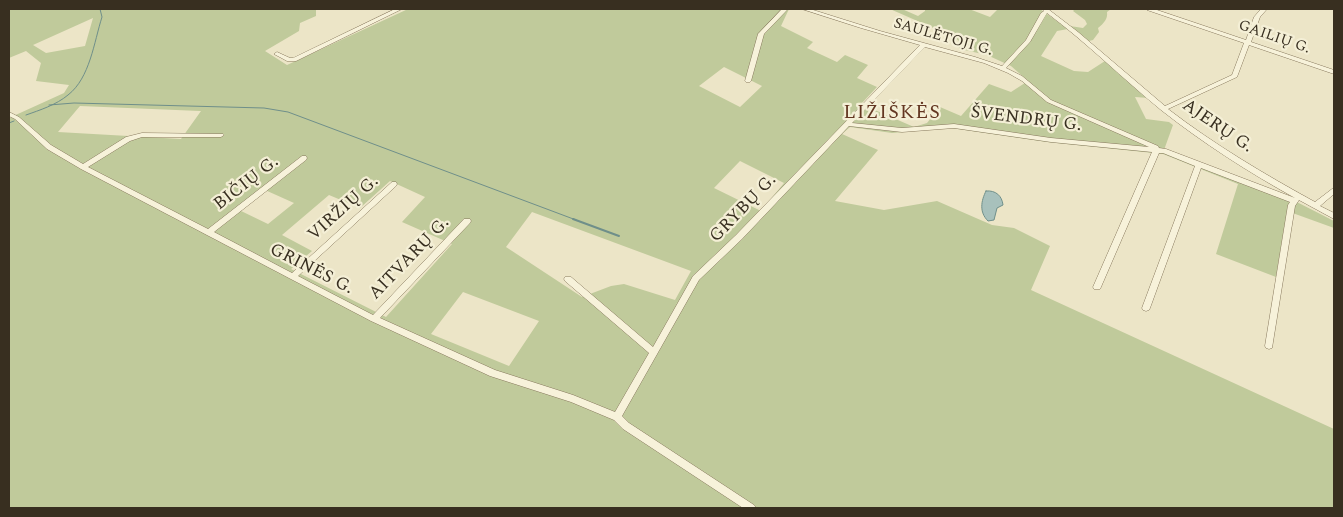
<!DOCTYPE html>
<meta charset="utf-8">
<style>
body{margin:0}
#map{position:relative;width:1343px;height:517px;overflow:hidden;background:#ece5c7;font-family:Spectral,serif}
canvas{display:block}
.frame{position:absolute;inset:0;border:10px solid #382f20;pointer-events:none}
</style>
<div id="map">
<canvas width="1343" height="517"></canvas>
<div class="frame"></div>
</div>
<script>
const c = document.querySelector('canvas').getContext('2d');
c.lineJoin = 'round';
function fillPath(path, color) { c.fillStyle = color; c.fill(path, 'evenodd'); }
function stroke(path, color, width, dash) { c.strokeStyle = color; c.lineWidth = width; c.lineCap = dash ? 'butt' : 'round'; c.setLineDash(dash || []); c.stroke(path); }
function write(font, color, halo, rows, align = 'center') {
  c.font = font + ' Spectral,serif'; c.lineWidth = 4.5; c.setLineDash([]); c.textBaseline = 'middle'; c.strokeStyle = halo; c.fillStyle = color; for (const [text, x, y, turn = 0] of rows) {
    c.save(); c.translate(x, y); c.rotate((+turn || 0) * Math.PI / 180); c.textAlign = isNaN(turn) ? turn : align; if (halo) c.strokeText(text, 0, 0); c.fillText(text, 0, 0); c.restore();
  }
}
const green = new Path2D(`
 M9 9H316V16L300 23 299 31 265 51 287 65 408 9H789L781 26 813 42 807 48 837 62 845 55 868 65 857 78 877 87 861 104 914 127 927 123 940 107 961 116 989 84 1011 92 1028 81 1011 66 987 55 960 49 958 46 959 41 954 37 890 9H902L918 16 925 11V9H969L990 17 998 9H1040L1068 29 1057 31 1041 56 1074 71 1088 72 1105 61 1149 98 1135 97 1146 119 1169 122 1173 125 1164 150 1285 196 1334 221V228L1287 211 1276 277 1216 254 1238 184 1163 154 1047 142 951 128 892 133 850 127 842 134 878 150 835 201 884 210 937 201 992 225 1014 228 1050 246 1031 290 1334 429V508H9V118L64 93 69 85 36 81 41 63 26 51 9 58ZM93 18 85 46 46 53 33 45ZM724 67 762 86 740 107 699 86ZM80 106 200 111H201L181 139 58 132ZM740 161 784 183 761 211 714 188ZM390 181 425 197 402 222 452 244 386 317 291 269 312 251 282 235 329 195 360 208ZM265 190 294 203 268 224 239 210ZM532 212 691 271 675 300 624 284 611 286 582 297 506 247ZM463 292 539 321 509 366 431 334Z
 M1075 9H1111L1107 12C1108 19 1104 23 1098 28L1099 32 1093 40 1089 41 1070 26 1083 28 1087 24 1085 20 1073 11Z`);
const water = new Path2D(`
 M986 191C996 190 1002 196 1003 205L997 208 994 220 988 221C979 212 981 201 986 191Z`);
const streamFar1 = new Path2D(`
 M49 105 74 103 264 108 288 112 576 220
 M26 115C40 110 56 105 68 95 90 78 94 42 102 17L100 9
 M9 123 14 121`);
const stream = new Path2D(`
 M573 219 619 236`);
const minor = new Path2D(`
 M395 9H402L296 61H287L274 54 277 52 290 58H293Z
 M782 9H788L764 34 751 81 750 82H746L745 81 758 34Z
 M802 9H810L880 31 975 57 1002 66 1026 40 1041 13 1044 11 1042 9H1048L1078 32 1165 106 1232 75 1244 43 1147 10 1146 9H1154L1246 40 1254 17 1261 9H1267L1260 17 1251 42 1334 70V74L1249 45 1237 77 1168 109C1215 145 1264 174 1315 202L1332 189H1334V194L1320 206 1334 213V219L1299 200 1295 206 1272 348 1269 349 1266 348 1265 346 1288 205 1290 202 1201 168 1150 308 1149 310 1146 311 1143 310 1142 308 1195 166 1163 153H1159L1101 287 1100 289H1094L1093 287 1152 152 1051 142 954 128 902 132 849 126 742 239 699 280 622 416 629 423 754 505 756 508H743L623 429 614 420 571 402 490 376 371 321 81 169 47 149 15 119 9 116V112L19 117 51 145 83 164 126 137 142 133 223 134 224 135 221 137H142L130 141 88 167 208 229 302 156H306L307 158 306 160 214 232 292 273 392 182H396L397 184 396 186 298 276 373 315 464 219H470L471 221 470 223 380 318 495 370 573 395 615 412 649 353 565 281 564 279 565 277H571L653 347 693 276 736 235 920 45 861 28ZM1047 13C1087 43 1122 78 1161 110 1203 143 1248 172 1295 198L1166 149 1159 148 1158 146 1051 100 1022 76 1006 68 1030 42ZM925 47 984 63 1008 73 1022 81 1047 102 1149 147 1051 138 954 124 902 128 852 123Z`);
const farStreetnames = [
 ["SAULĖTOJI G.",943,38,16],
 ["GAILIŲ G.",1274,38,19]
];
const streetNames = [
 ["ŠVENDRŲ G.",1026,120,7],
 ["AJERŲ G.",1217,127,34],
 ["BIČIŲ G.",247,184,-38],
 ["VIRŽIŲ G.",344,209,-42],
 ["GRYBŲ G.",744,209,-46],
 ["AITVARŲ G.",410,259,-46],
 ["GRINĖS G.",311,270,27]
];
const quarterNames = [
 ["LIŽIŠKĖS",892,114]
];
fillPath(green, '#c0ca9b');
fillPath(water, '#a8c1bc');
stroke(water, '#6f8f8a', 1);
stroke(streamFar1, '#6f8f8a', 1);
stroke(stream, '#6f8f8a', 2);
stroke(minor, '#87785d', 1);
fillPath(minor, '#f7f2da');
write('15px', '#382f20', '#f4efd6', farStreetnames);
write('18px', '#382f20', '#f4efd6', streetNames);
c.letterSpacing = '1px';
write('20px', '#633621', '#f4efd6', quarterNames);
c.letterSpacing = '0px';
</script>
